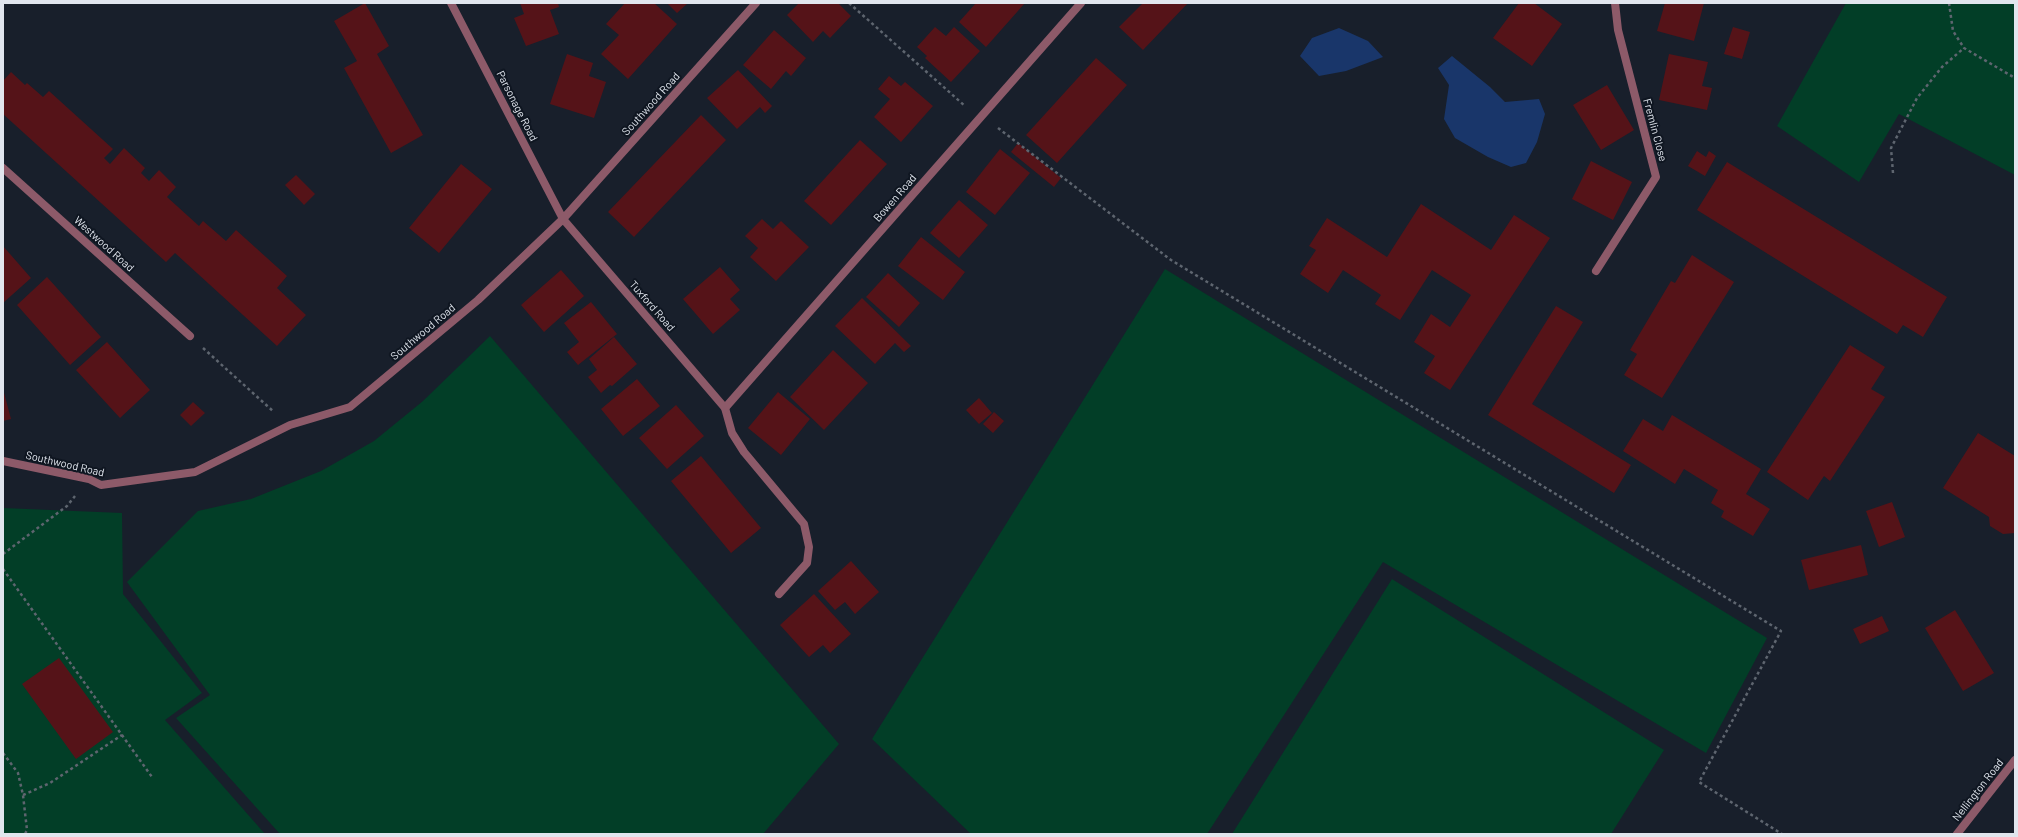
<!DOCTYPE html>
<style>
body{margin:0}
#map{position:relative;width:2018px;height:837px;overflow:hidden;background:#181f2b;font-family:Barlow,sans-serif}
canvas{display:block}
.frame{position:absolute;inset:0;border:4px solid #e1e6ee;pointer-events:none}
</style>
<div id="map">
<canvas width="2018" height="837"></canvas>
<div class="frame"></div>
</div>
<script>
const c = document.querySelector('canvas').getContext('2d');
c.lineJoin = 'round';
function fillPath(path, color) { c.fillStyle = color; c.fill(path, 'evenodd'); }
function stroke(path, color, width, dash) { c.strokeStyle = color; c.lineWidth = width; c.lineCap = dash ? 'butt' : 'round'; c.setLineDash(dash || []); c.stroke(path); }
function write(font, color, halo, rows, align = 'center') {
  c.font = font + ' Barlow,sans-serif'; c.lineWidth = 4; c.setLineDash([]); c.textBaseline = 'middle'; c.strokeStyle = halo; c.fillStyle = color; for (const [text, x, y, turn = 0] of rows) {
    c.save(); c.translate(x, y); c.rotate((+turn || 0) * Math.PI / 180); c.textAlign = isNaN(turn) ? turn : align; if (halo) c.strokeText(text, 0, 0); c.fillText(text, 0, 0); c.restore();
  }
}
const green = new Path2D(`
 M1846 3H2015V175L1899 114 1859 182 1777 126Z
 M1165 269 1767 638 1706 753 1383 562 1207 834H971L872 739Z
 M490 336 839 744 763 834H280L176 718 210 695 127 582 198 511 251 499 321 471 374 441 423 401Z
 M3 508 122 513 123 594 202 693 165 720 265 834H3Z
 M1392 579 1664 750 1611 834H1232Z`);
const water = new Path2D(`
 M1339 28 1368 41 1383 57 1346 71 1319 76 1300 56 1312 38Z
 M1452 56 1490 87 1505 102 1539 99 1545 114 1537 142 1526 163 1511 167 1488 157 1455 138 1444 119 1449 85 1438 68Z`);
const building = new Path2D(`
 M365 3 389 46 377 54 423 135 391 153 344 68 357 61 334 21Z
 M520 3H558L559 7 550 10 559 34 526 46 514 18 524 14Z
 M625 3H654L677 24 628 79 601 54 619 35 606 24Z
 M667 3H688L677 13Z
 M799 3H838L851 16 830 38 823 31 813 42 787 15Z
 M976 3H1025L986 47 959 22Z
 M1143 3H1188L1143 50 1119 27Z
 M1519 3H1534L1562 24 1532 66 1493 38Z
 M1665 3H1704L1694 41 1657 31Z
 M935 27 946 36 954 27 980 51 951 82 925 58 927 56 917 47Z
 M1733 27 1750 32 1742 59 1724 54Z
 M774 30 806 58 791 76 786 71 771 89 743 65Z
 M567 54 593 63 589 76 606 82 594 118 550 104Z
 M1669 54 1708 62 1702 86 1712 88 1707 110 1659 100Z
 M1096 58 1127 85 1057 163 1026 135Z
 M738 70 772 106 765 113 760 107 737 129 707 98Z
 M11 72 25 85 27 83 43 97 49 91 113 149 104 158 110 164 124 148 145 168 141 173 149 181 159 170 176 187 167 197 199 226 203 221 226 241 236 230 287 276 277 288 306 315 277 346 175 253 166 262 3 114V81Z
 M889 76 901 86 905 82 933 106 901 142 874 117 890 99 878 89Z
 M1607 85 1634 130 1601 150 1573 105Z
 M701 115 726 140 634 237 608 212Z
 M860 140 887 164 831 225 804 201Z
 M1018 143 1061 178 1054 187 1011 152Z
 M1000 149 1030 173 995 215 966 192Z
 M1697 151 1706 157 1709 151 1716 156 1705 176 1688 166Z
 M1591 161 1632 182 1613 220 1572 199Z
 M1727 162 1947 297 1923 337 1903 325 1897 334 1697 210Z
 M461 164 492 189 439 253 409 228Z
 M296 175 315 194 304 205 285 185Z
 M959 200 988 225 959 258 930 233Z
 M1421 204 1491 250 1514 215 1550 238 1450 390 1424 373 1435 356 1414 342 1431 314 1450 327 1471 295 1432 270 1400 320 1375 304 1381 295 1343 270 1328 293 1300 274 1316 250 1309 246 1327 218 1387 257Z
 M762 219 773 229 781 221 809 247 776 281 750 257 758 248 745 236Z
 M921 237 965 272 943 300 898 266Z
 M3 246 31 278 3 303Z
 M1692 255 1734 282 1662 398 1624 375 1637 354 1630 350 1671 281 1675 283Z
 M720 267 740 290 730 299 740 310 713 334 683 299Z
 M561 270 584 296 544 332 521 305Z
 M888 273 920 303 899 327 866 297Z
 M47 277 101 337 70 365 17 305Z
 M862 298 911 346 904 352 895 343 875 364 835 326Z
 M591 302 617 334 578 365 567 352 579 342 564 323Z
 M1556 306 1583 322 1532 404 1631 465 1614 493 1488 415Z
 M614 337 637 364 612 386 610 385 601 393 588 377 597 370 589 359Z
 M107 342 150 390 120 418 76 370Z
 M1850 345 1885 367 1871 389 1885 397 1830 481 1824 476 1808 500 1767 472Z
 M833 350 868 383 824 430 790 397Z
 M637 379 660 406 623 436 601 409Z
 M3 389 11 419 3 421Z
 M778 392 810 419 781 455 748 428Z
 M979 398 992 413 979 424 966 410Z
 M193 402 205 413 191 426 180 415Z
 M676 405 704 436 667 469 639 438Z
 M994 412 1004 421 993 433 983 424Z
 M1672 415 1761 469 1746 494 1770 509 1753 536 1721 517 1724 511 1711 503 1718 490 1684 469 1675 484 1623 451 1643 419 1663 431Z
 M1978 433 2015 456V533L2003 534 1990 526 1989 517 1943 488Z
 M701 456 761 528 731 553 671 481Z
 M1892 502 1905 537 1879 547 1866 511Z
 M1861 545 1868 575 1809 590 1801 560Z
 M851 561 879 592 855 614 845 602 835 610 818 591Z
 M814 594 851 634 830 653 823 645 809 657 780 625Z
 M1955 610 1994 673 1963 691 1925 628Z
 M1882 616 1889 631 1860 644 1853 629Z
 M59 658 113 732 76 759 22 684Z`);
const path = new Path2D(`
 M849 3 965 106
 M1949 3 1953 31 1964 48 2015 78
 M998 128 1171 260 1781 631 1699 782 1782 834
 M1893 173 1891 148 1917 98 1942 67 1964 48
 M203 348 274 412
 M3 554 67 506 75 496
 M3 569 152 777
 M3 753 18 773 23 795 27 830 25 834
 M23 795 50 783 122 735`);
const lane = new Path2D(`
 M725 408 732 433 744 452 804 524 809 547 807 563 779 594`);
const street = new Path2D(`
 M451 3 563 219 725 408 1081 3
 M3 168 190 336
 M1596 271 1656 177 1618 30 1615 3
 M3 461 89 479 101 485 195 472 290 425 350 407 478 300 563 219 756 3
 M1957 834 2015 760`);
const streetNames = [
 ["Southwood Road",651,104,-48],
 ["Parsonage Road",517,106,63],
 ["Fremlin Close",1655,130,75],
 ["Bowen Road",895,198,-49],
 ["Westwood Road",104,244,42],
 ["Tuxford Road",652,306,49],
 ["Southwood Road",423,332,-40],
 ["Southwood Road",65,464,13],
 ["Nellington Road",1978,790,-52]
];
fillPath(green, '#023e27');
fillPath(water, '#19366a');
fillPath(building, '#551318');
stroke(path, '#5e656f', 2.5, [3, 3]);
stroke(lane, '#8d5a69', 8);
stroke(street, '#8d5a69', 8);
write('11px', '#e1e6ee', '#0f1621', streetNames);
</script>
